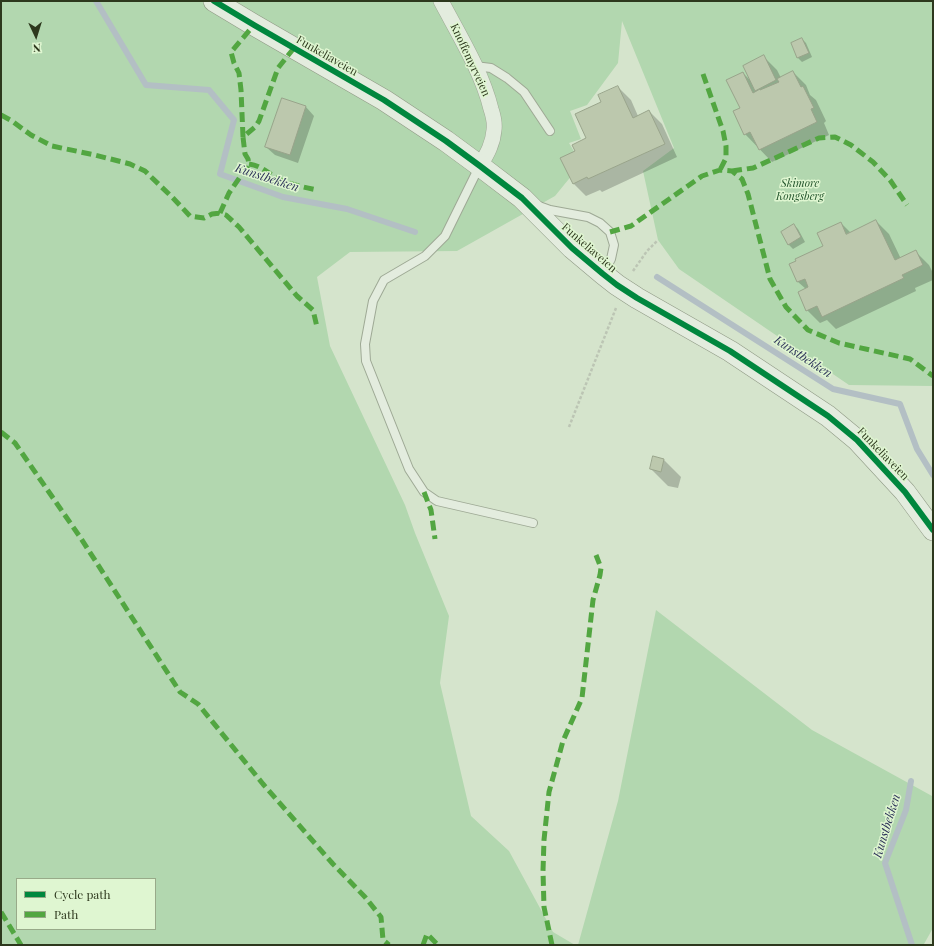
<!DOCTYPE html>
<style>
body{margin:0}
#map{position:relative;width:934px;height:946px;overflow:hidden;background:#d5e4cc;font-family:"Playfair Display",serif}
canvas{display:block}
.frame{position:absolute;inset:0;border:2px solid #2d381d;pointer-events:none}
.legend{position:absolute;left:16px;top:878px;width:140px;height:52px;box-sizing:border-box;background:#dff6d1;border:1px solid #98aa89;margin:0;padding:5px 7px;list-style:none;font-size:12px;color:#2d381d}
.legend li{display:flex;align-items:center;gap:8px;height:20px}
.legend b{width:20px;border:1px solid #98aa89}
.north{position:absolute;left:16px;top:16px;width:40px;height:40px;-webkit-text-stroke:3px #dff6d1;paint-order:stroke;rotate:176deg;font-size:11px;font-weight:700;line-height:16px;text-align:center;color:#2d381d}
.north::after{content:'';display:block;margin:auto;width:14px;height:18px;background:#2d381d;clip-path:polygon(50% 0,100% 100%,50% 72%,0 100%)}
</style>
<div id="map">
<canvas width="934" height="946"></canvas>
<div class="frame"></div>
<ul class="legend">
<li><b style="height:5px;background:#00873e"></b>Cycle path</li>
<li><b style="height:5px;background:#52a641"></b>Path</li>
</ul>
<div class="north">N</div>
</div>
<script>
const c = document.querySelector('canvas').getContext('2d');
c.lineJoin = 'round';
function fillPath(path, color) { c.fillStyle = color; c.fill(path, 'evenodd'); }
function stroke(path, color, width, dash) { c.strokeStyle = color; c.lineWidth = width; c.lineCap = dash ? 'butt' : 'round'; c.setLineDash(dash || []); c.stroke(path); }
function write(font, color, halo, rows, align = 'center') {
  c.font = font + ' "Playfair Display",serif'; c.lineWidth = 3; c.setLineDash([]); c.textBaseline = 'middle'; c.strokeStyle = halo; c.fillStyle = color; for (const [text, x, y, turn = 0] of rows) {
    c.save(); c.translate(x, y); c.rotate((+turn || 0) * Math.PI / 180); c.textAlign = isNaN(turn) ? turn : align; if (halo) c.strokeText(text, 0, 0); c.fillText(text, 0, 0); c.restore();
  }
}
const green = new Path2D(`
 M1 1H933V386L849 385 679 269 658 240 643 171 674 148 622 21 618 63 587 105 570 111 581 139 569 143 579 160 577 169 555 196 457 251 350 252 317 277 330 346 405 505 415 533 449 616 440 683 471 816 509 851 553 932 575 945H1ZM17 879H155V929H17Z
 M656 610 812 730 932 796 933 809V928L924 944 923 945H578L618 801Z`);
const shadow = new Path2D(`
 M802 39 806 43 812 57 802 62 798 58 792 43Z
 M764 57 777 70 781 78 793 72 806 85 810 95 816 100 826 121 824 123 829 135 772 162 745 134 741 108 743 73 753 83Z
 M618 87 631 100 638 116 649 111 662 124 677 157 602 192 600 190 586 196 573 183 577 151 588 139 602 102Z
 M282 99 306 107 314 116 298 163 275 155 266 147Z
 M876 221 889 234 901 259 916 252 929 265 933 273V280L915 288 916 291 836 329 827 320 820 323 807 310 806 289 798 282 790 265 824 247 841 223 851 233Z
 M794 225 798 229 805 242 793 249 789 245 782 232Z
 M664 460 681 477 678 488 668 486 651 469Z`);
const stream = new Path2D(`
 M96 1 146 85 209 90 234 120 220 174 283 197 347 209 415 232
 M657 277 833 389 900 404 917 449 933 475
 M911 781 906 810 885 863 912 945`);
const building = new Path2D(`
 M802 38 809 53 797 58 791 43Z
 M764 55 776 80 755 91 743 66Z
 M793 71 801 87 803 86 814 108 811 109 817 122 759 150 750 132 744 135 733 111 740 108 726 80 743 72 753 93 760 89V90L779 82 777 79Z
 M618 86 633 118 649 110 665 144 588 179 587 177 573 184 560 158 575 151 572 145 586 138 575 114 601 102 598 95Z
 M282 98 306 106 290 155 265 147Z
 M876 220 895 260 916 250 923 265 902 275 904 278 822 317 817 306 806 311 798 292 808 287 805 279 797 282 789 264 796 261 795 259 823 246 817 233 841 222 846 234Z
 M794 224 801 237 788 245 781 232Z
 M653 456 664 459 661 472 650 469Z`);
const path = new Path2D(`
 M633 271 647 251 658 240
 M569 427 616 308`);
const lane = new Path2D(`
 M475 66 491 68 507 78 524 92 550 131
 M479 167 445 236 425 256 384 280 373 301 365 344 366 361 409 469 424 492 437 501 533 523
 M539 206 550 210 588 217 600 223 610 232 614 245 611 259 603 274`);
const street = new Path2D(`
 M441 1C459 35 482 72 491 109 493 115 495 123 494 130 493 144 487 154 480 166`);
const secondary = new Path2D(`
 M214 1 254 25 384 100 446 141 480 166 522 198 572 248 603 274 617 285 637 298 730 351 828 416 857 440 905 492 933 530`);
const quiet = new Path2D(`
 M294 48 278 68 259 121 255 127 243 137 245 154 248 159 249 164 229 193 220 213 226 215 239 227 297 296 313 310 317 327
 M703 74 723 131 726 146V158L720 170
 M1 115 12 121 31 135 52 146 95 155 130 164 145 171 173 198 190 216 204 218 212 214 220 213
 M243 137 241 90 239 73 234 63 231 52 254 25
 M249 164C262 166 266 172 277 178 290 184 302 187 317 190
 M732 171 753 168 819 138 835 137 851 145 873 162 890 180 907 205
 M610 232 631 226 702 176 720 170 732 171 742 179 748 194 770 279 786 307 808 330 839 343 910 359 933 376
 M1 432 15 443 80 537 180 692 198 704 263 784 333 864 365 897 381 917 383 940 389 945
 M424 492 431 510 435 539
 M1 912 21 945
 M423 945 427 934 438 945
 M552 945 544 907 543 871 544 840 549 792 563 741 582 698 593 600 600 575 601 568 596 555`);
const cycleway = new Path2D(`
 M214 1 254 25 384 100 446 141 480 166 522 198 572 248 603 274 617 285 637 298 730 351 828 416 857 440 905 492 933 530`);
const streetNames = [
 ["Funkeliaveien",327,56,30],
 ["Knoffemyrveien",470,60,65],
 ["Funkeliaveien",589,248,41],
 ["Funkeliaveien",883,454,46]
];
const parkNames = [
 ["Skimore",800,184],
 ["Kongsberg",800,197]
];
const waterNames = [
 ["Kunstbekken",267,178,18],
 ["Kunstbekken",803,357,33],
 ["Kunstbekken",887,826,-73]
];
fillPath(green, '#b2d7af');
fillPath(shadow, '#0003');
stroke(stream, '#b3bfc4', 6);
fillPath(building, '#bcc8ad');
stroke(building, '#99a48b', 1);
stroke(lane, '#9ea995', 10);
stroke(street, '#9ea995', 16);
stroke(secondary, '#8f9985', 22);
stroke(path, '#bcc5b4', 2.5, [3, 2]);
stroke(lane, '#e3ecde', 8);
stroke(street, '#e3ecde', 15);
stroke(secondary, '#e3ecde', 21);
stroke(quiet, '#52a641', 5, [10, 5]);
stroke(cycleway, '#00873e', 6);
write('11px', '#2d381d', '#dff6d1', streetNames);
write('italic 11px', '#23552c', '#dff6d1', parkNames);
write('italic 12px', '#2c3258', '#dff6d1', waterNames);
</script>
